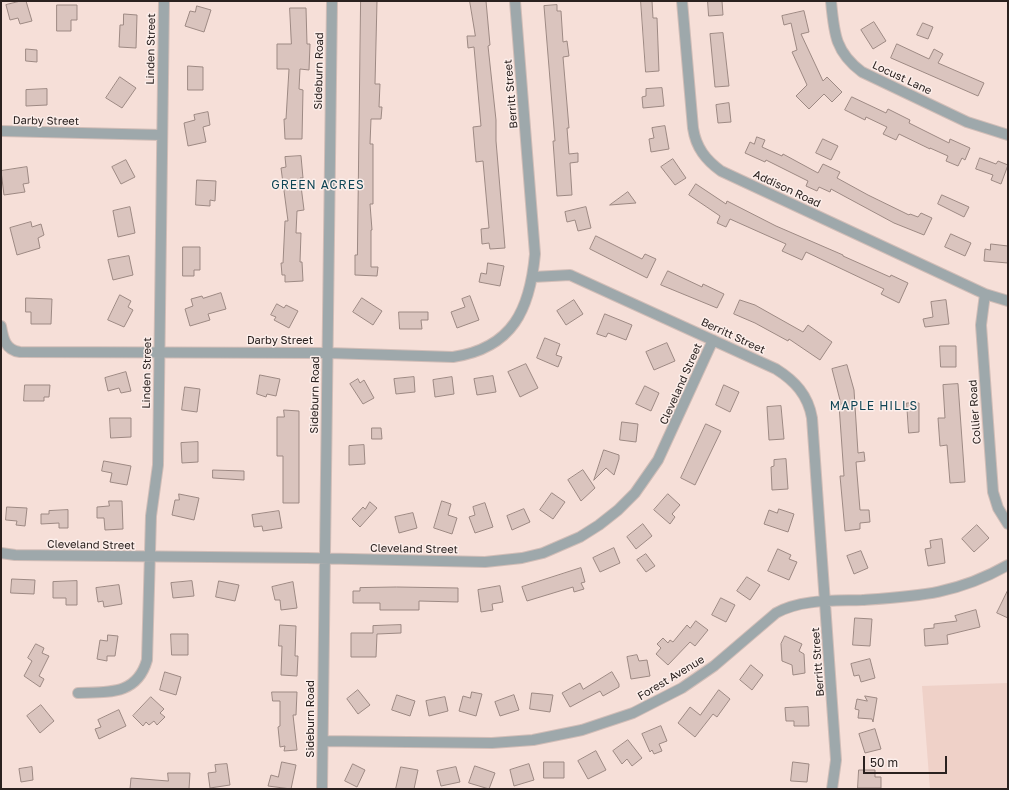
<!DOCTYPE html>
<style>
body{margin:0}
#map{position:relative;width:1009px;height:790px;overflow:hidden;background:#f6dfd8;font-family:"Golos Text",sans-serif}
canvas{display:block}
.frame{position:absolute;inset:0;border:2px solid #2a211f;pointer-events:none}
.scale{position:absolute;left:863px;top:756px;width:84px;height:18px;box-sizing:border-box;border:2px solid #2a211f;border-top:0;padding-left:5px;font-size:12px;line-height:14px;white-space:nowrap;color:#2a211f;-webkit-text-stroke:3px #fceeea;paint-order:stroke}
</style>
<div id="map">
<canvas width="1009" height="790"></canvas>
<div class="frame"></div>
<div class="scale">50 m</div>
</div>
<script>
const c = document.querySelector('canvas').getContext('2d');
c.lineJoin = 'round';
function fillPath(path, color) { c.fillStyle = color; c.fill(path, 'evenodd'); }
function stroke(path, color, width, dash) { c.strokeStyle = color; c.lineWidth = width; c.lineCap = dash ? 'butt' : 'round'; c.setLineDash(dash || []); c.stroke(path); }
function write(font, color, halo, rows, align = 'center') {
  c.font = font + ' "Golos Text",sans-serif'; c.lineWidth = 3; c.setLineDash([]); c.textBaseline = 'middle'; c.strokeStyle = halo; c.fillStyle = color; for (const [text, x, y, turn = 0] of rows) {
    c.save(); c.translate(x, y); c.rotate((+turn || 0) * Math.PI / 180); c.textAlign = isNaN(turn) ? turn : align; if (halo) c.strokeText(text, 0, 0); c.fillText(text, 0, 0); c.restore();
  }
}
const built = new Path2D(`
 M1008 683V789H930L922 686Z`);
const building = new Path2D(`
 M21 1H26L32 21 20 24 18 18 10 20 6 5Z
 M361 1H377L375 84H380L379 107H382L381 119H371L370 144H373V204H370L372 230H371V267H378L377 276 355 275V255H357Z
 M470 1H486L490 45 488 46 496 120V141L505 248 490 249 489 243 482 244 481 229 489 228 483 161 476 162 473 127 481 126 474 47 468 48 467 36H475Z
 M641 1H652L653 18H657L659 71 646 72Z
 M708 1H722L723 15 709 16Z
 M57 5H77V20H71V31H57Z
 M557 5V11H561L563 42 567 41 569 56 563 57 569 128H567L569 154 578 153V162L570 163 572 195 557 196 553 141H555L544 6Z
 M197 6 211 10 204 32 185 26 190 11 195 12Z
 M290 8H306L307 44H310L309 70 300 69 299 89 303 90 302 139H285L284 119H286L289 69H277V44H291Z
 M804 11 809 32 801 34 823 81 827 77 842 92 832 102 824 94 809 109 796 96 807 85 792 52 797 50 791 23 784 25 782 16Z
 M124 14 137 15 136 48 119 47 120 25H123Z
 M874 22 886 41 873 49 861 30Z
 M923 23 933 27 928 39 917 35Z
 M723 33 729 86 715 87 710 34Z
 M897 44 929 59 934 49 943 54 938 63 984 83 978 96 891 58Z
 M26 49 37 50V62L26 61Z
 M188 66 203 67V90H188Z
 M120 77 136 88 122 108 106 98Z
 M662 88 664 106 643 108 642 97 646 96V89Z
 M47 89V105L26 106V90Z
 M852 97 886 113 888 109 910 120 909 123 949 143 950 139 970 148 965 160 962 158 958 166 946 161 948 156 930 148V149L899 134 896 140 883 134 887 127 866 117 865 120 845 110Z
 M729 103 731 122 718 123 716 105Z
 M208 112 210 125 203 127 206 142 188 146 184 123 195 120 194 115Z
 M665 126 669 149 651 152 649 139 654 138 652 128Z
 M757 137 765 140 762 147 782 156 783 154 818 173 823 164 840 172 837 178 868 195 909 215 910 214 918 217 921 213 932 218 924 235 894 223 831 189 830 192 819 187 817 191 806 186 808 181 766 160 765 162 745 153 750 142 754 144Z
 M823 139 838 146 831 160 816 153Z
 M301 156 303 178H300L304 210 297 211 296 233H301L300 262H302L303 281 285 282V275H282L281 263H283L285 221H288L281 168 286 167 285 157Z
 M980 158 996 164 998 161 1008 165 1001 184 991 180 993 175 976 169Z
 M673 159 686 178 675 185 661 167Z
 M126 160 135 177 121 184 112 167Z
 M27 167 29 183 23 184 25 192 4 195 1 171Z
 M197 180 216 181 215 201 210 200V206L196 205Z
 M696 184 726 204 727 201 776 226 843 255V256L890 277 891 275 908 283 899 303 881 294 884 289 806 252 802 260 782 251 786 244 730 219 726 227 717 223 720 216 689 195Z
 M628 192 636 203 610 205Z
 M942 195 969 207 964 217 938 204Z
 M130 207 135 233 118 237 113 211Z
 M586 207 591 228 578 231 575 220 567 222 565 212Z
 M31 222 32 227 41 224 44 235 38 238 40 248 17 255 10 228Z
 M951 234 971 243 965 256 945 247Z
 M596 236 642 259 645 254 656 259 647 278 590 249Z
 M991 244 1008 246V263L984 261 985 249 990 250Z
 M183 247H200V270H194V276H183Z
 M129 256 133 275 113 280 108 260Z
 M488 263 504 266 500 286 479 282 481 273 486 274Z
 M668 271 702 287 703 284 724 294 717 308 661 285Z
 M221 293 226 309 208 314 210 320 190 326 185 309 193 306 191 299 202 296 203 298Z
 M120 295 131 301 128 307 133 310 124 327 108 320Z
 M470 296 479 320 457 328 451 312 465 307 462 299Z
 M26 298 52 299 51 324H31V312H26Z
 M362 298 382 311 373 325 353 312Z
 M574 300 583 314 566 325 557 311Z
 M740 300 755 305 803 332 808 325 832 342 820 360 789 339 788 341 755 323 734 314Z
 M946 300 949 324 925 327 923 319 933 317 931 302Z
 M277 304 284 308 286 305 298 311 289 328 274 320 276 317 271 315Z
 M399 312H428V320H421L422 329H400Z
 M605 314 632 325 626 340 608 333 606 337 597 334Z
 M545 338 560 344 556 355 562 357 558 367 537 358Z
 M667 343 675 361 654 370 646 352Z
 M940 346H956V367H941Z
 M526 364 538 388 520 397 508 372Z
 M847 365 854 390 858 453 864 452 865 461 856 462 860 510H869L870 522 860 523V529L845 531 840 476H844L839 405 841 404 832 369Z
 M126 372 131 391 121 393 119 388 108 391 105 378Z
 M260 375 280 379 276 396 267 394 266 397 257 394Z
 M493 376 496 392 477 395 474 379Z
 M414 377 415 392 396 394 394 379Z
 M452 377 454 394 435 397 433 380Z
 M358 379 360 383 364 380 374 398 363 404 350 384Z
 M958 384 965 482 950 483 947 445 940 446 938 418H945L943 385Z
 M25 385H50L49 397H44V401H24Z
 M724 385 739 392 730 412 716 405Z
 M645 386 659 393 651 411 636 404Z
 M185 387 200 389 197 412 182 410Z
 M907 403H919V432L909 433Z
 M781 406 784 439 769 440 767 407Z
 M284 410 299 411V503H283V456H277V417H284Z
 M110 418H131V437L111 438Z
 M622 422 638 424 636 442 620 440Z
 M706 424 721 431 695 485 681 478Z
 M372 428H381L382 439H372Z
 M198 442V462L182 463 181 443Z
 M364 445 365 464 349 465V446Z
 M604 450 619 455V459L614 475 606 468 594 480Z
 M786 459 788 489 772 490 771 467 774 466V460Z
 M104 461 131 466 127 485 110 482 112 473 102 471Z
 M213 470 244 471V480L213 478Z
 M583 470 595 488 581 501 568 480Z
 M552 493 565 502 553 519 540 510Z
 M179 494 199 498 194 520 172 515 175 500H179Z
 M668 494 680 505 672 514 675 517 670 524 654 510Z
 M109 501H122L123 529 105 530 104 518H97V507L109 506Z
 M442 501 451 504 448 515 457 518 452 534 434 528Z
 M370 502 377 508 360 527 352 519 363 507 365 509Z
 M485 503 493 527 475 533 469 517 475 515 473 507Z
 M7 507 27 508 25 526 16 525 17 521 6 520Z
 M524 509 530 522 512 530 507 516Z
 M779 509 794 514 788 532 764 524 769 510 777 513Z
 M68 510V528H59V523L41 524V514H49V511Z
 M279 511 282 528 263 531 262 526 254 527 252 515Z
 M413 513 417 528 399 533 395 517Z
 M643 524 652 536 636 549 627 537Z
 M977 525 989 538 974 552 962 539Z
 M942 539 945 563 928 566 925 549 931 548 930 541Z
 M614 548 620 563 600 572 593 558Z
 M778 549 791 555 789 559 797 562 789 580 768 571Z
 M861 551 868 568 854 574 847 556Z
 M646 554 655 566 646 572 637 560Z
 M581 568 585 582 581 583 584 589 574 592 573 587 527 601 522 587Z
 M747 577 760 585 750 600 737 591Z
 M12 579 35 580 34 594 11 593Z
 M77 581V605H66V598H53V582Z
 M192 581 194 596 173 598 171 583Z
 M219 581 239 585 235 601 216 597Z
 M293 582 297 608 281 610 280 600H275L272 587Z
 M119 585 122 604 104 607 103 601 98 602 96 588Z
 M500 586 503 602 492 604 493 610 481 612 478 590Z
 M397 587 458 588V602L419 601V610H380V603H353V591H360V588Z
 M1008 590V618L997 613Z
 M721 598 735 605 726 622 712 615Z
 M976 610 980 627 947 635 948 644 925 646 924 629 934 628V624L957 621 955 616Z
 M855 618 872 619 870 646 853 645Z
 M696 621 708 630 695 646 690 642 668 665 656 654 661 648 657 644 663 638 668 643 670 640 673 642 687 625 690 628Z
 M280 625 296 626 295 656H298L297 676 281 675 282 646H279Z
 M401 625V633L377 634 376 657H351V633H373V626Z
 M171 634H188V655H172Z
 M108 635 118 636 115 656H107V661L97 659 100 640 107 641Z
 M785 636 802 644 799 651 804 654 805 673 793 675 792 665 782 661 781 644Z
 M36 644 44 648 42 653 49 656 39 676 44 679 40 687 24 676 32 661 28 658Z
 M637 655 639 661 647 660 650 676 631 679 627 657Z
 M870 659 875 678 861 682 859 675 854 676 851 664Z
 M751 665 763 675 752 690 740 680Z
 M165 672 181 677 176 695 160 690Z
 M612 672 619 684V687L603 696 600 691 570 707 562 693 580 683 583 689Z
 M358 690 370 705 358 714 347 699Z
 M719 690 730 699 717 717 713 714 695 737 678 723 690 707 700 715Z
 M272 692H297L296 715H293L297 750 284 751 285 746 280 747 278 727 280 726V701H273Z
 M472 692 482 694 476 716 459 711 463 696 470 698Z
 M532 693 553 695 550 712 530 709Z
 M397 695 415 701 410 716 392 710Z
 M514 695 519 710 500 716 495 702Z
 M865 696 877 698 873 722 872 719 858 718 859 710 855 709 857 699 867 701Z
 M151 697 164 709 160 713 165 717 157 725 154 721 149 725 146 722 143 726 133 716Z
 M445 697 448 711 429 716 426 701Z
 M41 705 54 721 40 733 27 716Z
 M808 707 809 726H794V721H786L785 708Z
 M119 710 126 726 99 739 95 729 101 727 98 720Z
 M661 726 667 741 659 744 662 751 654 754 652 750 650 752 642 734Z
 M875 729 881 749 865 753 859 734Z
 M628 740 642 758 632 766 627 759 622 764 613 751Z
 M596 751 606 770 588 779 578 761Z
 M282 762 296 765 291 789 268 786 271 775 278 777Z
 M544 762H564V778H544Z
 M793 762 809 764 807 782 791 781Z
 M227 764 230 785 210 788 208 773 216 772 215 765Z
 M353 764 365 770 357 787 345 781Z
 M529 764 534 780 514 786 510 770Z
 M475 766 495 773 489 789 469 783Z
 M32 767 33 780 21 782 19 769Z
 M401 767 418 770 414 789H396Z
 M456 767 460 782 441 786 437 771Z
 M859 770H875V777H881V788H858Z
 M168 773H190L189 789H130L131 778 168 781Z`);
const street = new Path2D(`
 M682 1 693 128C696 148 706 160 721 171L985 294 1008 301
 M831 1C834 33 835 52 862 72L967 122 1008 135
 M1 131 162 135
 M533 277 570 275 776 369C795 381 808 395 812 418L836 760 832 789
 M985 294 981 325 993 492 998 508 1008 524
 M1 326C3 338 5 350 20 352L328 353 453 357C513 348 530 309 535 254L515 1
 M1 553 15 555 307 558 485 562 522 558 543 553 580 537 599 525 618 510 635 493 658 460 713 340
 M78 693C109 692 137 695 147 660L151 516 158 465 164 1
 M323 741 492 743 533 740 582 730 633 713 682 688 714 666 776 613C801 599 834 601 862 600 919 596 957 594 1008 565
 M322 789 332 1`);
const streetNames = [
 ["Linden Street",151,49,-89],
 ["Sideburn Road",319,71,-89],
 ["Locust Lane",902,78,25],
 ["Berritt Street",511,94,-95],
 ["Darby Street",46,121,1],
 ["Addison Road",787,189,25],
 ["Berritt Street",733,336,25],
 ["Darby Street",280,341],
 ["Linden Street",147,373,-89],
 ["Cleveland Street",681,384,-66],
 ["Sideburn Road",315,395,-89],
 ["Collier Road",975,412,-94],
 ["Cleveland Street",91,545,1],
 ["Cleveland Street",414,549,1],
 ["Berritt Street",818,662,-94],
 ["Forest Avenue",671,678,-31],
 ["Sideburn Road",311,719,-90]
];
const neighbourhoodNames = [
 ["GREEN ACRES",318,185],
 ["MAPLE HILLS",874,406]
];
fillPath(built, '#efd1c8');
fillPath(building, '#dac4be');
stroke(building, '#9d8983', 1);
stroke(street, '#d1bdb7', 12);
stroke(street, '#9ea8ab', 10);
write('11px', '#2a211f', '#fceeea', streetNames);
c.letterSpacing = '1px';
write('12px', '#104555', '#fceeea', neighbourhoodNames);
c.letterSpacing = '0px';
</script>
